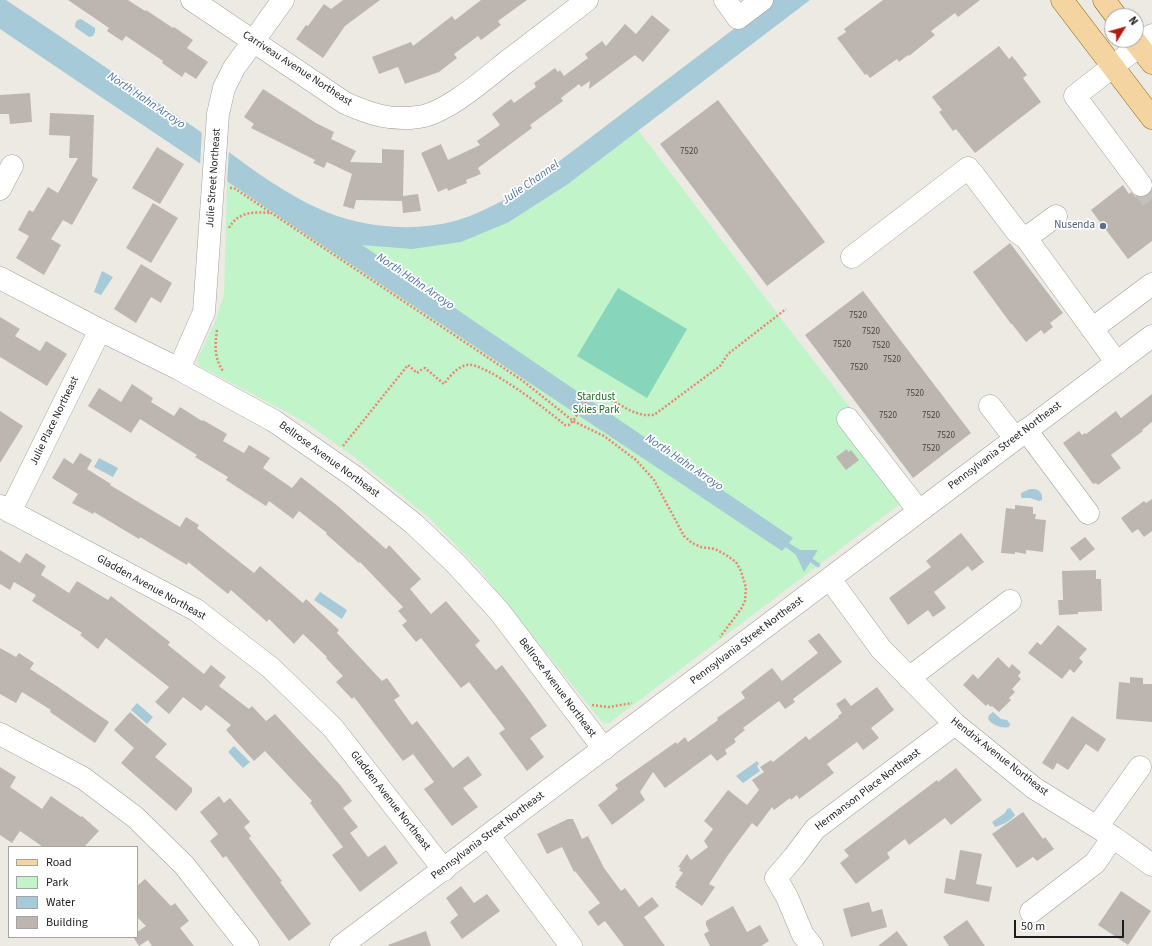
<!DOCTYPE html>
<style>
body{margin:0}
#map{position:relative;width:1152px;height:946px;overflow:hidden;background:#edeae3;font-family:"Source Sans 3",sans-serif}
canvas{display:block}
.legend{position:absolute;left:8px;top:846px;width:130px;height:92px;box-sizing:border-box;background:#fff;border:1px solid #a4a4a4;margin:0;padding:5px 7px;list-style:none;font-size:12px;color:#1c1c1c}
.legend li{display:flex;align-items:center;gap:8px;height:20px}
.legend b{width:20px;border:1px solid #a4a4a4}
.north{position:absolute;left:1104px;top:8px;width:40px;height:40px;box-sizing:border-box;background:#fff;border:1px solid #a4a4a4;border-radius:50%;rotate:53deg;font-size:11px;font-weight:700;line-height:16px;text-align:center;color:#1c1c1c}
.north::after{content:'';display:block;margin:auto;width:14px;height:18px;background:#b81810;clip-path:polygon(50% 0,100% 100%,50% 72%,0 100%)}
.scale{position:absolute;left:1014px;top:920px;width:110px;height:18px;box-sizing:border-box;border:2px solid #1c1c1c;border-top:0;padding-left:5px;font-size:12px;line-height:14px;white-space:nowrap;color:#1c1c1c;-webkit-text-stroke:3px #fff;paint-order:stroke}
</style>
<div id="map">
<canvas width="1152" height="946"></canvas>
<ul class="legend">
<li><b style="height:5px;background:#f4d4a1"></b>Road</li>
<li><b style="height:11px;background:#c2f4c9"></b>Park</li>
<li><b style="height:11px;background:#a6cad7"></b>Water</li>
<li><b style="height:11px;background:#bdb6b0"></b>Building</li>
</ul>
<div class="north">N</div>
<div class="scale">50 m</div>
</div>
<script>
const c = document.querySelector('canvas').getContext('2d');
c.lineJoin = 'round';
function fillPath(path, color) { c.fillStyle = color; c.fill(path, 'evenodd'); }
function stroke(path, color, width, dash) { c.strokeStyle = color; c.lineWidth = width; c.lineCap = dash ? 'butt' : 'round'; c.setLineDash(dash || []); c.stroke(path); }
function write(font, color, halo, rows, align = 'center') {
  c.font = font + ' "Source Sans 3",sans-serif'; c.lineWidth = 3.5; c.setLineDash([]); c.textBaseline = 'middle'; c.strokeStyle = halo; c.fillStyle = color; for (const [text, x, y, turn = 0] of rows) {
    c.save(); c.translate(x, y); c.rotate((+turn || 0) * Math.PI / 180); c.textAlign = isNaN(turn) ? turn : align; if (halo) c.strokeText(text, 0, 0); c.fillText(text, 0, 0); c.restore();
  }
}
const park = new Path2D(`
 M638 130 799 342 916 492 609 723 602 722 479 569 428 517 354 457 305 422 199 366 197 360 215 322 224 294 227 182 262 205 361 244 509 222 568 184Z`);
const pitch = new Path2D(`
 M618 288 687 329 647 398 577 356Z`);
const water = new Path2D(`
 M0 0H6C70 43 134 86 198 130 247 164 300 210 359 222 390 229 425 229 455 221 476 215 496 204 516 194L772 0H810L568 184 509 222 461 242 412 249 362 245 793 538 789 543 800 550H818L804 572 796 555 786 547 782 551C522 377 260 205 0 29Z
 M81 19 95 28V32L93 36 89 37 75 27C75 22 76 20 81 19Z
 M102 271 113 277 101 295 94 292Z
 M99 458 118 468 113 477 94 467Z
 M1030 489C1036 489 1039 489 1042 495V500L1039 501 1030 498H1022L1021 497V493Z
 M320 592 347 610 342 619 314 600Z
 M137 703 153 717 147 724 131 710Z
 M993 712 1001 719 1007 720 1010 724 1009 727C1002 729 992 725 988 719L989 715Z
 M234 746 250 762 243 768 228 752Z
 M757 761 759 764 757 766 760 771 743 783 736 776Z
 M1010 808 1015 815C1009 822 1004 824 995 827L992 822 1005 813 1007 809Z`);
const pier = new Path2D(`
 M202 130 229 149 227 184 200 166Z`);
const stream = new Path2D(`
 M808 558 818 565`);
const building = new Path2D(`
 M68 0H128L145 11 146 10 173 28 174 27 193 40 187 48 208 62 196 79 185 72 182 77 162 63 163 61 126 36 122 41 107 31 109 28Z
 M343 0H380L345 26 323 58 296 39 306 25 308 26 324 4 331 9Z
 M481 0H527L498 21 501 25 481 40 478 36 454 54 457 58 439 72 405 84 398 67 379 74 372 57 411 42 413 46 452 16 455 20Z
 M883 0H980L958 17 955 13 931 31 935 35 909 56 908 55 899 62 897 59 870 78 867 74 865 75 837 38 846 32 844 29Z
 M652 15 670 30 643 62 635 55 589 89 590 81 581 87 579 84 561 98 563 101 530 125 532 128 478 168 481 174 466 180 467 183 448 191 447 188 438 192 421 153 441 144 448 160 480 145 477 141 500 125 492 114 511 99 514 103 536 87 534 83 555 68 558 72 560 70 564 76 588 58 585 54 602 41 606 46 625 24 636 34Z
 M999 46 1009 59 1012 56 1027 75 1023 78 1041 102 975 153 956 129 953 131 939 112 942 110 932 97Z
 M263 89 316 123 334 132 331 139 356 151 350 162 382 163V149L404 150 403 196 418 194 421 211 403 213 402 201 356 200 354 209 343 206 352 174 327 162 324 168 313 163 315 160 251 128 254 124 244 117Z
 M30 93 32 122 10 124 9 114H0V95Z
 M718 100 825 242 767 286 660 144Z
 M50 113 94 115 92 176 98 179 72 225 63 220 51 239 61 245 44 275 16 258 29 236 18 230 29 210 33 212 48 187 58 193 78 158H69L70 136 49 135Z
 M157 147 184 164 160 204 132 188Z
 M1123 185 1129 194 1131 192 1136 197H1143L1148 195 1152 191V241L1128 259 1091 210Z
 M153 203 178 218 151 263 126 248Z
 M1010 243 1063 313 1050 323 1053 327 1044 334 1041 330 1026 342 1012 324H1011L973 272Z
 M141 264 172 283 161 303 151 297 136 323 114 309Z
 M863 291 971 433 913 478 805 335Z
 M0 317 20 329 15 336 40 351 46 341 67 354 47 386 0 357Z
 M132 384 153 398 151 402 174 416 180 407 202 421 203 420 227 434 223 441 244 453 249 445 270 458 263 468 292 488 301 477 339 507 386 549 389 545 421 579 410 589 431 614 446 601 480 641 475 645 496 670 502 665 530 702 547 726 530 738 544 757 527 771 499 733 505 729 469 682 461 688 421 638 416 642 402 625 407 621 398 611 403 607 360 562 359 563 326 534 327 533 299 511 293 519 269 501 266 506 226 480 228 477 195 457 197 455 140 419 131 433 88 406 99 388 121 402Z
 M1152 394V422L1142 430 1143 431 1111 455 1121 468 1098 485 1096 483 1093 484 1063 443 1079 431 1082 435 1085 433 1086 434 1116 411 1121 418Z
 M0 411 23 426 0 463Z
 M847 449 848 452 851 450 859 460 846 470 836 457Z
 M80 453 92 460 87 469 111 484 110 485 180 527 186 517 199 525 197 528 254 573 260 566 303 603 306 599 339 630 337 633 382 681 387 678 400 696 394 700 412 725 417 721 453 768 468 756 482 775 463 788 478 807 452 826 424 789 434 782 413 754 403 761 354 697 352 699 336 682 343 676 326 658 327 657 303 634 294 644 269 619 267 622 231 590 228 594 188 562 187 565 140 537 139 539 94 512 93 514 72 503 78 494 52 478 64 458 73 464Z
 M1152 499V531L1144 537 1138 529 1132 533 1121 518 1144 501 1146 503Z
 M1015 505 1033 507V514H1036L1035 519 1046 520 1043 552 1026 550V554L1015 552V554L1001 553 1006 508 1015 509Z
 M961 533 984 562 972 571 968 566 934 592 946 608 933 617 928 610 908 625 889 598 931 567 926 561Z
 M1085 537 1095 549 1080 561 1070 548Z
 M0 550 20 563 26 553 46 566 41 575 69 593 77 581 108 600 111 596 170 642 168 645 204 674 211 665 226 677 219 686 249 709 252 706 266 721 275 714 341 786 352 801 343 808 358 827 350 833 368 857 385 845 398 863 360 892 332 855 343 847 310 803 312 801 265 751 254 761 226 730 231 725 206 705 201 711 183 697 169 714 155 702 169 687 106 638 98 649 80 635 82 633 32 601 36 595 14 582 10 590 0 584Z
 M1096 570V579H1101L1102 611 1078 612V614L1059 615 1058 600H1063L1062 571Z
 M1058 625 1087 649 1079 658 1083 662 1074 673 1070 669 1062 679 1028 653 1037 642 1041 645Z
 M819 633 842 662 793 699 795 702 785 709 779 701 743 728 745 730 734 739 736 742 725 750 727 754 717 761 711 754 665 788 653 772 640 792 645 800 612 825 598 805 618 789 615 785 676 742 677 744 685 737 688 742 718 720 717 718 745 698 741 692 772 668 782 681 818 653 808 641Z
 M0 648 16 657 19 653 34 663 30 669 58 687 109 722 95 743 50 712 51 710 22 692 16 703 0 694Z
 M998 657 1009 668 1012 664 1021 672 1018 676 1021 679 1012 689 1015 692 1009 698 1011 700 999 712 992 706 991 707 988 704 986 706 963 685 973 674 978 679Z
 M1130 677 1143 678V684H1152V722L1116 719 1119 682 1130 683Z
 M877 687 894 710 871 728 879 738 863 750 857 742 827 764 834 773 799 799 797 795 791 800 790 798 774 810 772 807 757 827 752 823 728 855 709 884 715 887 702 906 675 887 677 884H675L683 873 679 870 681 868 678 867 687 854 691 860 708 847 704 841 713 829 704 821 728 790 747 805 759 790 752 780 764 772 760 767 771 760 773 762 806 736 809 740 839 717 838 716 842 713 836 704 845 698 851 706Z
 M130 712 167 744 155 757 192 788V792L176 811 121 763 134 748 114 730Z
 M1072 716 1106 739 1098 752 1086 744 1068 770 1057 763 1053 770 1042 763Z
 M0 767 16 777 10 787 42 809 51 796 81 817 82 816 99 831 84 847H43L20 831 12 843 0 835Z
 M956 768 982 800 951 825 945 818 909 845 905 839 887 853 890 858 856 884 840 863 849 856 844 850 937 780 938 782Z
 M219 796 224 803 230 798 250 822 244 827 251 836 249 838 282 881 280 882 311 924 289 941 226 856 223 858 210 841 218 834 200 812Z
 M1023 812 1043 839 1045 837 1054 849 1037 861 1033 857 1017 868 992 834Z
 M568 819H573L582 839 588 836 604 868 621 891 625 888 639 907 652 897 659 906 644 917 665 946H624L605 921 598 926 588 912 600 903 575 871 574 872 562 847 547 854 537 834Z
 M960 850 982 854 976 884 992 887 989 902 944 893 946 878 955 880Z
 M145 879 171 906 175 903 189 921 180 928 194 946H152L148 940 139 946 133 937H137V932L146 926 137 917V886Z
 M461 886 474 903 487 894 500 911 462 939 450 922 458 915 446 898Z
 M1121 891 1151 911 1128 945 1098 925Z
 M869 902 872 912 882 909 887 927 851 937 843 909Z
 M733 906 747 932 760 925 769 941 761 946H710L704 934 709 931 706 925V921Z
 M967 920 985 946H949L943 937Z
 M426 931 431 946H389L388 945Z
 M897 931 908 946H878Z`);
const minorTunnel = new Path2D(`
 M1141 185 1152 199`);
const path = new Path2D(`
 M230 188H234L523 381 573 421 604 436 636 460 654 480 684 536 692 543 701 547 715 549 726 555 736 562 741 571 746 588 745 601 741 609 720 637
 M229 228C238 211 255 212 271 213
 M217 330C215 345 214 358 223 371
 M343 446 408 365 417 373 421 370 425 368 444 384C450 376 457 367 467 365 484 361 551 413 565 425H569L573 421 590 395 604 396 631 411 643 415H654L720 366 728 354 786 309
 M592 705 609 707 632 703`);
const minor = new Path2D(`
 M192 0 345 103C370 114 390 121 418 117 445 114 484 80 505 63 533 42 560 21 587 0
 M725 0 738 18 762 0
 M973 174 1017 232 1026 238 1117 363
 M1141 185 1075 96 1139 46 1152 35
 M0 189 12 166
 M1026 238 1056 216
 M852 257 968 168
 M0 278 100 330 179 369 274 421 355 477 414 524 456 564 499 611 604 749
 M1092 329 1152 284
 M179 369 204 312 218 114 224 88 234 68 283 0
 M990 406 1015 438
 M848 419 919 511
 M1026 430 1088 513
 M0 506 196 610 271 668 333 728 444 870
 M10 512 100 330
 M830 579 881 649 955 724 1034 788 1113 837 1152 865
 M909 678 1010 601
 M0 734 83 778 135 817 184 865 248 946
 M1097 827 1140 767
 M489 836 571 946
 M1031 912 1095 863 1113 837
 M341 946 1152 336
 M812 946 803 935 787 897 776 878 794 857 815 829 955 724`);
const major = new Path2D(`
 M1062 0 1152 118
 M1104 0 1116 16
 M1134 40 1152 63`);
const markers = [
 [1103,226,4,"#5c6f8a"]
];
const numberNames = [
 ["7520",689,152],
 ["7520",858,316],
 ["7520",871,332],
 ["7520",842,345],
 ["7520",881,346],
 ["7520",892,360],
 ["7520",859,368],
 ["7520",915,394],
 ["7520",888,416],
 ["7520",931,416],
 ["7520",946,436],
 ["7520",931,449]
];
const streetNames = [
 ["Carriveau Avenue Northeast",297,69,33],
 ["Julie Street Northeast",214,178,-86],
 ["Julie Place Northeast",55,421,-64],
 ["Pennsylvania Street Northeast",1005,446,-37],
 ["Bellrose Avenue Northeast",329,460,36],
 ["Gladden Avenue Northeast",151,588,29],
 ["Pennsylvania Street Northeast",747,641,-37],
 ["Bellrose Avenue Northeast",557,688,53],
 ["Hendrix Avenue Northeast",999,757,38],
 ["Hermanson Place Northeast",868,790,-37],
 ["Gladden Avenue Northeast",390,801,52],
 ["Pennsylvania Street Northeast",488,836,-37]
];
const serviceNames = [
 ["Nusenda",1095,226]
];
const parkNames = [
 ["Stardust",596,398],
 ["Skies Park",596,411]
];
const waterNames = [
 ["North Hahn Arroyo",146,101,34],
 ["Julie Channel",531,183,-35],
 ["North Hahn Arroyo",415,282,34],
 ["North Hahn Arroyo",684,463,34]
];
fillPath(park, '#c2f4c9');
fillPath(pitch, '#87d6bb');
fillPath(water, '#a6cad7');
fillPath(pier, '#edeae3');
stroke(stream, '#a6cad7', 4.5);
fillPath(building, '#bdb6b0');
stroke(minorTunnel, '#c3c1bb', 22, [22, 11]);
stroke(minor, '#a0a0a0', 23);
stroke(major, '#88650c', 23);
stroke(path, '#ee8573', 2.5, [2, 2]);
stroke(minor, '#fff', 22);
stroke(major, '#f4d4a1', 22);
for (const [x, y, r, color] of markers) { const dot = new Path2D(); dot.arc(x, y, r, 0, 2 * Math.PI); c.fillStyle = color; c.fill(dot); stroke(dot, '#fff', 1.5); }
write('9px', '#444241', null, numberNames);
write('11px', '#1c1c1c', '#fff', streetNames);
write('11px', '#4e5e75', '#fff', serviceNames, 'right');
write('11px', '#147120', '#fff', parkNames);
write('italic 12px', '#5177a3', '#fff', waterNames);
</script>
